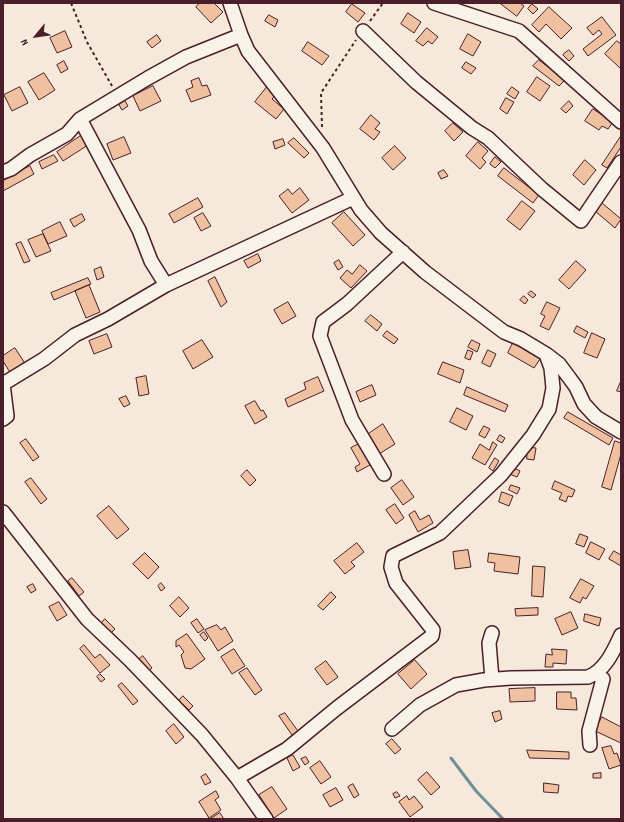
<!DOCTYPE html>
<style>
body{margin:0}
#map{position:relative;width:624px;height:822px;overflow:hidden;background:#f6e9da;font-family:Dekko,sans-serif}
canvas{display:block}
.frame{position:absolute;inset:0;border:4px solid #4a1f2b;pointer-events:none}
.north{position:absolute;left:16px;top:16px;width:40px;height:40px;-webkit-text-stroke:3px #f7f3e8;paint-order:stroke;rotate:241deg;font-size:11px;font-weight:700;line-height:16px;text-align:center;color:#4a1f2b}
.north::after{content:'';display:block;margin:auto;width:14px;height:18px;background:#4a1f2b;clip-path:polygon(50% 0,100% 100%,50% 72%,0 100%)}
</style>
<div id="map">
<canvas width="624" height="822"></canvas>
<div class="frame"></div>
<div class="north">N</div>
</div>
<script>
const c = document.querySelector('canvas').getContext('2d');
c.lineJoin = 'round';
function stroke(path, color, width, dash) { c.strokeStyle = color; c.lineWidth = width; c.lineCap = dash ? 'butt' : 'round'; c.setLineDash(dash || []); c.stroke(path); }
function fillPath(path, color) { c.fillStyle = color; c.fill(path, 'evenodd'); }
const stream = new Path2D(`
 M451 758 476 791 503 819`);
const building = new Path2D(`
 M200 3H214L223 12 211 23 196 7Z
 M500 3H520L524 6 517 16Z
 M352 4 365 13 358 22 346 12Z
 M532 4 538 9 533 14 528 9Z
 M549 7 572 28 561 39 546 24 539 32 532 25Z
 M408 13 421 22 414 33 401 24Z
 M269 15 278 20 275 27 265 21Z
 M602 17 616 35 588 56 583 49 602 34 599 30 593 35 587 28Z
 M427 28 438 37 432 44 428 41 423 46 416 41Z
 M65 31 72 47 57 53 50 38Z
 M468 34 481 42 473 56 460 49Z
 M157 35 161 41 152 48 147 42Z
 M617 41 621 44V69L605 54Z
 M308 42 329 56 322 65 302 51Z
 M569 50 574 56 569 61 563 55Z
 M539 60 565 80 559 86 533 66Z
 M64 61 68 69 61 73 57 65Z
 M466 62 476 68 471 74 462 68Z
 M44 73 55 90 39 100 28 82Z
 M537 77 550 86 540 101 527 92Z
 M199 78 202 86 207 85 211 95 191 102 186 90 193 87 191 81Z
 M153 86 161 101 140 111 133 96Z
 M20 87 28 103 12 111 4 95Z
 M267 87 276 94 272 99 284 109 276 119 255 102Z
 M512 87 519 92 515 99 507 94Z
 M506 98 514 102 507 114 500 109Z
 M125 101 128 106 122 110 119 105Z
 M569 101 573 106 566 113 561 109Z
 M593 109 613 122 608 129 602 126 599 130 585 121Z
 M371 115 380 123 375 129 380 132 374 140 360 129Z
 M453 123 463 132 454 141 445 131Z
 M82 135 88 145 63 161 57 152Z
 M621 136V147L607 168 602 165Z
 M124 137 131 153 113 160 107 144Z
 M294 138 309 153 304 158 288 143Z
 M283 139 285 145 275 149 273 142Z
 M478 142 488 151 482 158 486 162 480 169 466 156Z
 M395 146 406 158 393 170 382 158Z
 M54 155 58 161 42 169 39 162Z
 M495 157 501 162 495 168 490 164Z
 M585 160 596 170 584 185 573 175Z
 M30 166 34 174 3 191V181Z
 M504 168 539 195 533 203 498 176Z
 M444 170 448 176 441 179 438 173Z
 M300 188 309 200 292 213 279 196 288 189 292 194Z
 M198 198 203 207 174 223 169 214Z
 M522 201 535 211 520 230 507 220Z
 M602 203 621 219 615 228 595 211Z
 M344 212 365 235 353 246 332 223Z
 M203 213 211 226 201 231 194 218Z
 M82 214 85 220 74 227 70 220Z
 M60 222 67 236 48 244 42 231Z
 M43 234 51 251 36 257 28 240Z
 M21 242 30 261 24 263 16 244Z
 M258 254 261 261 248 268 244 261Z
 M339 260 343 267 338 270 334 263Z
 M576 261 586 270 569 289 559 280Z
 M360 265 367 271 351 288 340 278 347 270 352 274Z
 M101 267 104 277 97 280 94 270Z
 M215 277 227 302 221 307 208 281Z
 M88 278 91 284 54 300 51 293Z
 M89 285 100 312 86 318 75 291Z
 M531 291 536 295 533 298 528 294Z
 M524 296 528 300 525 304 520 300Z
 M288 302 296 316 282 324 274 310Z
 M547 302 560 308 549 330 540 326 545 316 541 314Z
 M371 315 382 324 377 331 365 321Z
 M577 326 588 332 585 338 574 332Z
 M387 331 398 339 394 344 383 336Z
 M592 333 605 339 597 358 584 353Z
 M107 334 112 347 94 354 89 341Z
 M202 340 213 357 193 369 183 351Z
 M472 340 480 344 477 352 468 347Z
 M513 343 540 359 534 368 508 353Z
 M15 348 26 365 11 374 3 361V356Z
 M468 350 473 352 470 360 465 358Z
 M488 350 496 354 490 367 482 363Z
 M443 362 464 370 460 383 438 374Z
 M146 376 149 394 139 396 136 378Z
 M318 377 324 391 288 407 285 399 306 389 304 383Z
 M621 381V392L617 391Z
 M372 385 376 395 360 402 356 392Z
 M467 387 508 405 505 412 464 395Z
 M126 396 130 404 124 407 119 399Z
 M255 401 261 411 263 410 267 417 255 424 245 406Z
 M457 408 473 416 466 430 450 422Z
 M568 412 613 438 609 445 564 418Z
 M383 424 395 444 379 454 367 435Z
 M484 426 490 429 485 438 479 435Z
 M500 435 505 438 502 443 497 440Z
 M26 439 39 457 33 461 20 443Z
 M615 441 621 443V454L611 490 602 487Z
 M493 442 497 445 485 465 472 458 480 444 489 450Z
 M359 444 370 465 357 472 355 467 360 464 351 448Z
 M528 447 536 448 534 460 527 459Z
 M495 458 499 461 493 471 489 468Z
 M510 466 520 471 517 477 507 473Z
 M247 470 256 480 250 486 241 476Z
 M31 478 47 499 41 504 25 482Z
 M402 480 414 497 403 505 391 488Z
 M555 481 575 490 572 497 568 496 566 502 559 499 562 493 552 489Z
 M511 485 520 488 517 494 509 490Z
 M502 492 513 496 509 506 499 502Z
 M395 504 404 518 396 524 386 510Z
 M109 506 129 529 117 539 97 516Z
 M415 511 420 520 429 515 433 523 418 532 409 515Z
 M580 534 588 537 584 547 576 544Z
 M591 542 605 549 599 560 586 553Z
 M357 543 364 552 351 562 355 566 345 574 334 561Z
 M468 550 471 567 455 569 453 552Z
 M614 551 621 555V566L609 559Z
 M145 553 159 567 148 579 133 564Z
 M489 553 520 557 518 574 494 571 495 563 488 562Z
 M533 566 545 567 543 597 532 596Z
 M72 578 84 592 79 596 68 581Z
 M581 579 594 586 586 599 583 597 580 603 570 598Z
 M161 583 165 588 161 591 158 586Z
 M33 584 36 590 31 593 27 587Z
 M331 592 336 597 323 610 318 606Z
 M179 597 189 608 180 617 170 606Z
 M59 602 67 615 57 621 49 607Z
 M538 608V615L516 616 515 609Z
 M571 612 578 628 562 635 555 619Z
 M585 614 601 618 599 626 584 621Z
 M105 619 115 629 111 633 101 624Z
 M197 619 204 629 198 633 191 623Z
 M217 625 221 630 225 627 233 641 218 651 205 630Z
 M204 632 208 638 205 641 200 635Z
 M187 634 205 659 191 669 185 668 181 655 184 652 179 645 176 647V641Z
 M84 645 95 658 100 654 110 665 100 673 80 649Z
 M234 649 245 666 232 674 221 657Z
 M552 649 567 650 566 664 553 663V667H545L546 654 552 655Z
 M143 656 152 668 146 673 137 661Z
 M415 660 427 674 411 689 398 674Z
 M326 661 338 677 327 685 315 669Z
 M247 668 262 690 255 695 239 673Z
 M100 674 105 679 101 682 97 677Z
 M122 683 138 701 133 705 118 686Z
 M535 688V701L510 702 509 689Z
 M557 692H571V698H576L577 710 557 709Z
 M183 696 193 706 189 710 179 701Z
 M500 711 502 719 495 722 492 713Z
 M285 713 300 734 294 738 279 716Z
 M602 717 621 727V743L595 731Z
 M174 724 184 737 176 744 166 731Z
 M392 739 401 749 395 754 386 744Z
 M611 746 614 754 617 753 621 765 609 769 602 748Z
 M527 750 569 752V759L530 758Z
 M293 755 300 767 293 771 287 758Z
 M306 757 309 762 305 765 301 759Z
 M320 761 331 777 321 784 310 768Z
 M427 772 440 787 431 795 418 780Z
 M601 773V778H593V774Z
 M206 774 211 782 205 785 201 777Z
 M544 783 559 785 558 793 544 792Z
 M353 784 359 795 354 798 348 787Z
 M272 787 287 809 274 818 259 795Z
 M336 788 343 800 330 807 323 795Z
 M216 791 219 797 215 800 221 810 209 818 199 802Z
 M397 792 400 796 395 798 393 794Z
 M407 796 409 800 414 796 423 807 410 817 399 802Z
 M220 813 224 819H210Z`);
const path = new Path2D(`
 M71 3 87 42 112 86
 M370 21 383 3
 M322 127 321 93 356 40`);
const minor = new Path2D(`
 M230 3 241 35 248 51 323 148 361 210 381 233 425 272 504 332 521 339 546 354 559 364 568 376 576 387 584 404 596 417 621 432
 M434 3 519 31 621 122
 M363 31 416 82 472 128 488 138 542 189 581 221 621 162
 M80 119 139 230 151 261 166 285
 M3 172 11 169 30 155 67 134 80 119 148 78 186 57 241 35
 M3 419 7 416 3 384 44 359 75 335 108 319 166 285 353 198
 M384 474 352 420 320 336 323 322 347 304 403 252
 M3 512 87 619 130 660 202 735 237 778 266 819
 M492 633 489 643 492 679
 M392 729 420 705 456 685 484 680 511 678 588 677C605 671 614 650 621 635
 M590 745 589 731 603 679 597 674
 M237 778 287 749 337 708 432 636 433 630 396 583 391 567 393 556 440 533 501 475 533 435 549 409 553 388 551 368 546 354`);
stroke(stream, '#708f9a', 3);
fillPath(building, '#f0c1a0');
stroke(building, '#4a1f2b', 1);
stroke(minor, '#4a1f2b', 16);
stroke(path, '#4a1f2b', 2, [3, 3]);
stroke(minor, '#f7f3e8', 13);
</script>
